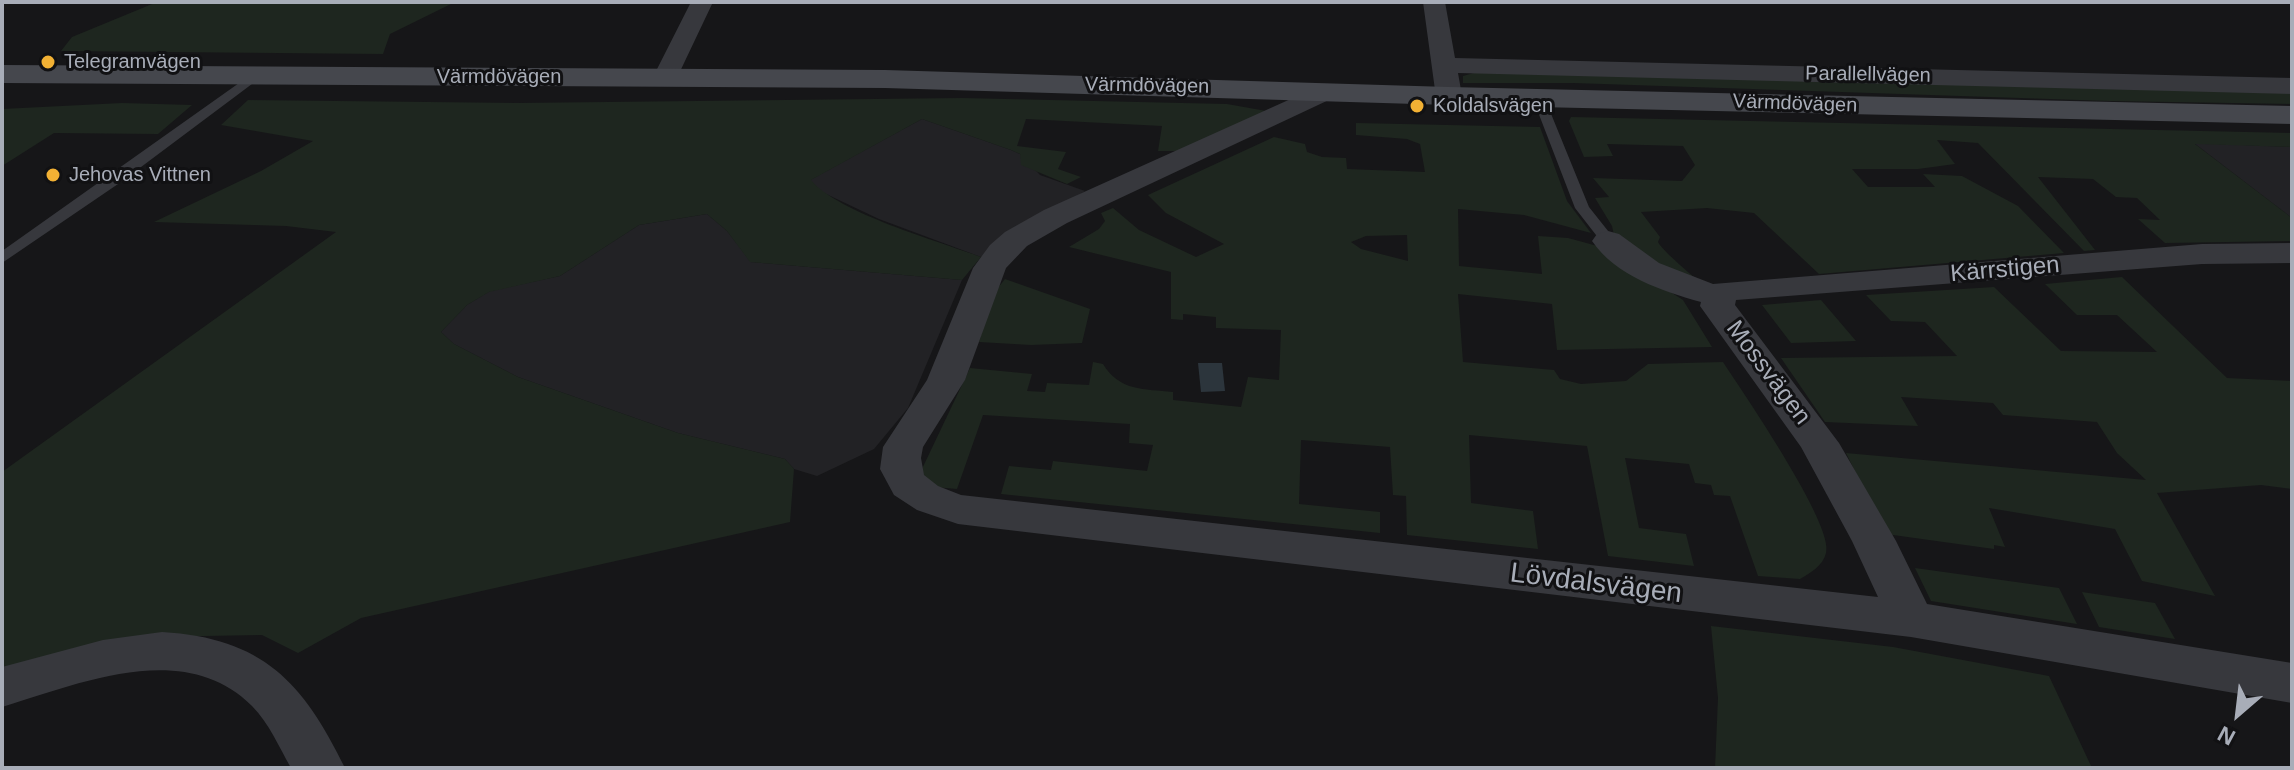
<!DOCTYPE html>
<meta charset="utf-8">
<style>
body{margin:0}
#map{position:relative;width:2294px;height:770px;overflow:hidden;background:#161618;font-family:Helvetica,sans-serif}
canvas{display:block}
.frame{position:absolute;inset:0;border:4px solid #a8adb8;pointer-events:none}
.north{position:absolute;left:2198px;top:674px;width:80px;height:80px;-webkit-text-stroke:6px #111113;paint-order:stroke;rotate:208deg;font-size:22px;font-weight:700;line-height:32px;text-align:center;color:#a8adb8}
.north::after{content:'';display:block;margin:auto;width:28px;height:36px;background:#a8adb8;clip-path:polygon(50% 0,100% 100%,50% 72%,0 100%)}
</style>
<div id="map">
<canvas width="2294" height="770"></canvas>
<div class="frame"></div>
<div class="north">N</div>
</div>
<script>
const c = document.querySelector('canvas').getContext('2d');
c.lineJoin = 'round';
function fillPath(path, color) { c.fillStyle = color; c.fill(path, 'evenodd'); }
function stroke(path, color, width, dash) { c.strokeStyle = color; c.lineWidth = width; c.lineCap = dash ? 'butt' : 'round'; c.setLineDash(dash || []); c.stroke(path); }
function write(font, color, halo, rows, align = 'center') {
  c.font = font + ' Helvetica,sans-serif'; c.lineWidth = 6; c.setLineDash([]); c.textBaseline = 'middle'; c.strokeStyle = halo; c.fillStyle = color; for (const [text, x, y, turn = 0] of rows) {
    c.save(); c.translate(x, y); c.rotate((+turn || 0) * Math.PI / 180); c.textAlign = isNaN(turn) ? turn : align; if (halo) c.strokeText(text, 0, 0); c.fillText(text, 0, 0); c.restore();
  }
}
const built = new Path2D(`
 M922 119 1011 150 1020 154 1040 175 1085 191 981 257 879 219 822 192 810 180Z
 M2194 143 2292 147V218Z
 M707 214 727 231 751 262 962 280 908 408 874 449 817 476 794 469 785 459 678 433 518 377 454 344 441 332 467 305 490 291 560 276 639 225Z`);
const green = new Path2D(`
 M157 2H455L390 34 383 54 61 51 72 37Z
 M1481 71 2292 90V104L2109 101 1573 83H1463V76Z
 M962 98 1227 104 1272 112 1181 151H1158L1162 126 1026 119 1017 146 1066 152 1058 169 1081 177 1067 184 1021 165 1020 154 1011 150 922 119 811 180C838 213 938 241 981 257L962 280 750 262 727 231 707 214 639 225 560 276 489 292 467 305 441 332 454 344 518 377 678 433 785 459 794 469 790 522 361 618 298 653 262 635 146 637 2 670V472L336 232 286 226 154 222 261 171 313 141 221 125 248 100 518 103Z
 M122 103 192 105 158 134 54 133 2 166V109Z
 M1571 117 2292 133V147L2195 144 2292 218V241L2165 243 2138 219 2160 220 2137 198 2116 197 2093 179 2038 177 2095 250 2084 251 1978 143 1937 140 1955 164 1918 169H1852L1868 187H1935L1923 174 1962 176 2018 206 2064 253 1819 274 1754 213 1707 208 1641 212 1660 237 1658 242C1664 253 1692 274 1703 286L1686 283 1614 235 1612 226 1595 198 1609 197 1593 178 1682 181 1695 165 1683 146 1607 144 1613 156 1584 157 1569 121Z
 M1356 123 1540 127 1567 201 1591 233 1524 215 1458 209 1459 266 1542 274 1538 236 1568 238 1601 247 1683 300 1712 347 1557 350 1552 304 1458 294 1463 362 1554 370 1560 379 1581 384 1626 381 1648 364 1723 362C1742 391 1835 526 1826 553 1823 566 1810 573 1800 579L1758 576 1730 496 1714 495 1711 485 1695 483 1689 464 1625 458 1639 528 1686 534 1694 566 1608 556 1587 446 1469 435 1471 503 1533 511 1538 549 1407 535 1406 496 1393 495 1390 447 1301 440 1299 504 1380 512V533L1001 494 1009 466 1051 470 1053 461 1147 471 1153 445 1129 443 1130 424 983 415 957 489 935 487 923 481 921 471 970 368 1032 374 1027 391 1045 392 1047 383 1089 385 1093 362 1103 364C1119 391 1144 389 1173 392V400L1241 407 1248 377 1279 380 1281 330 1216 328V317L1183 314V320L1171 319V272L1069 247 1099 229 1105 221 1101 213 1113 208 1139 230 1196 257 1224 244 1166 213 1148 195 1274 137 1305 144 1307 152 1322 157 1346 158 1347 169 1425 172 1420 144 1407 139 1356 135ZM1407 235 1408 261 1361 249 1351 242 1366 236Z
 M2122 277 2227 378 2292 381V489L2261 485 2157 493 2215 596 2142 581 2115 529 1989 508 2005 547 1994 545V549L1886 534 1846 453 2146 480 2117 453 2097 422 2003 415 1993 403 1901 397 1918 426 1825 422 1781 358 1957 356 1925 322 1891 321 1866 295 1994 287 2061 351 2157 352 2117 315H2077L2045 284Z
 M1005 279 1090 309 1082 343 1031 345 979 342 993 294Z
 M1821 300 1856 341 1791 343 1762 305Z
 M1915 568 2059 588 2077 624 1931 601Z
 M2082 592 2155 603 2175 639 2099 627Z
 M1711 626 1893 647 2049 676 2092 768H1715L1718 698Z`);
const water = new Path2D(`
 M1198 363H1222L1225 391 1201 392Z`);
const service = new Path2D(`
 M256 71 260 72V78L121 182 2 263V251Z
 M1539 95 1545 99 1589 207 1616 241 1613 244H1603L1575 208 1533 99Z`);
const minor = new Path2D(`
 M691 2H713L675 82H657L653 77Z
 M1423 2H1445L1455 58 2292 78V94L1458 73 1461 90 1457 96H1439L1435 90Z
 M1324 84 1333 86 1337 92 1333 98 1067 223 1027 246 1006 268 965 380 923 447 921 458 924 475 938 486 961 495 1878 597 1852 541 1801 447 1700 306 1701 302C1662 291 1616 276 1592 241L1597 234 1608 231 1619 234 1659 263 1713 284 2202 244 2292 243V263L2202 264 1736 300 1735 305 1839 443 1896 541 1927 604 2292 663V703L1911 637 958 524 917 510 894 495 880 469 883 447 927 380 973 268 990 245 1005 232 1044 210Z
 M162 632C263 638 303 682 345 768H291C279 747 269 723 252 706 184 638 79 684 2 707V667L103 640Z`);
const secondary = new Path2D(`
 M2 65 885 70 1449 87 2292 106V124L1449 105 885 88 2 83Z`);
const markers = [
 [48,62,8,"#f2b134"],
 [1417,106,8,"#f2b134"],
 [53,175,8,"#f2b134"]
];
const farPoinames = [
 ["Telegramvägen",64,62],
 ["Koldalsvägen",1433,106],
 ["Jehovas Vittnen",69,175]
];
const farStreetnames = [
 ["Parallellvägen",1868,75,1],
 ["Värmdövägen",499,77],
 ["Värmdövägen",1147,86,1],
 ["Värmdövägen",1795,104,2]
];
const streetNames = [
 ["Kärrstigen",2005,270,-5],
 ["Mossvägen",1768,373,53]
];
const nearStreetnames = [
 ["Lövdalsvägen",1596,584,7]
];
fillPath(built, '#222225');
fillPath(green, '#1e261f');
fillPath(water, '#2c353c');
fillPath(service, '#37383d');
fillPath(minor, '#37383d');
fillPath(secondary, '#45474d');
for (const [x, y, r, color] of markers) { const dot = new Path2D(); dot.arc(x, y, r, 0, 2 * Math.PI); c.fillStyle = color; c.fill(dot); stroke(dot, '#111113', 3); }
write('20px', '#a8adb8', '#111113', farPoinames, 'left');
write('20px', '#a8adb8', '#111113', farStreetnames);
write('24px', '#a8adb8', '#111113', streetNames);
write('28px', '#a8adb8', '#111113', nearStreetnames);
</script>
